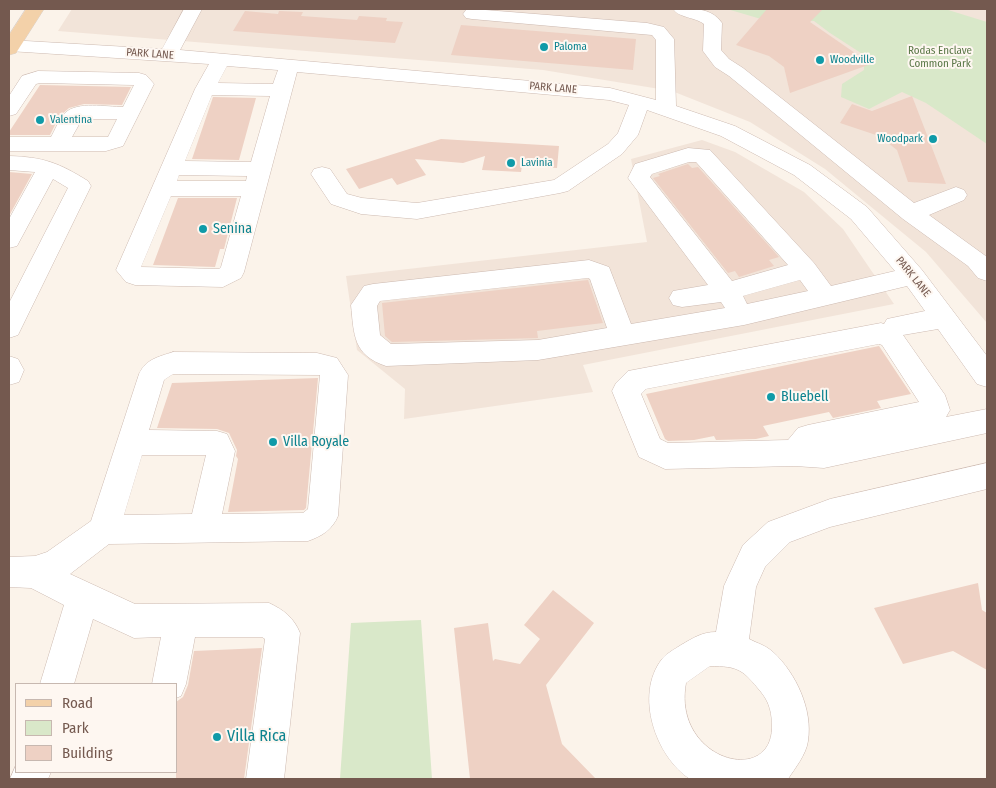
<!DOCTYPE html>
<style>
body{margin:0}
#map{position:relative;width:996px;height:788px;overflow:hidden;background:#fbf3ea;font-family:"Fira Sans Condensed",sans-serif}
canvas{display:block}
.frame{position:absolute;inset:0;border:10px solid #74594f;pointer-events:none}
.legend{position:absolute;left:15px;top:683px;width:162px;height:90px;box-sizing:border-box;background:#fef7f1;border:1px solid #c7b8b0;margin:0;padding:6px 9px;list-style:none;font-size:15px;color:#74594f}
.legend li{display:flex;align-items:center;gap:10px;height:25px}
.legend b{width:25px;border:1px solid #c7b8b0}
</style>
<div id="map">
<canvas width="996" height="788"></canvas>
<div class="frame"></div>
<ul class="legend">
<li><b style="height:6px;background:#f3d1a9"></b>Road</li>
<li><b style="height:14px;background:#d9e8c9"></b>Park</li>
<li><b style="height:14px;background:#eed1c4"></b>Building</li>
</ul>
</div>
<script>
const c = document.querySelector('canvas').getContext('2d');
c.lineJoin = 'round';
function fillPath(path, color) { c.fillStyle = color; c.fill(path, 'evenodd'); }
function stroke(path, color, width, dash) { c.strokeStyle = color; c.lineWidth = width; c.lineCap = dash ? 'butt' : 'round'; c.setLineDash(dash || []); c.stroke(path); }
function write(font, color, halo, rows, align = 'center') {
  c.font = font + ' "Fira Sans Condensed",sans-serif'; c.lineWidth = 4; c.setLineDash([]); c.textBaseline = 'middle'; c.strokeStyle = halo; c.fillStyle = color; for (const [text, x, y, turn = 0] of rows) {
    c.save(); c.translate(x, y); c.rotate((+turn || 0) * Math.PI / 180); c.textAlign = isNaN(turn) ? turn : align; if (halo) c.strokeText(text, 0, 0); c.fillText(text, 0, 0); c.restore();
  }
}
const residential = new Path2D(`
 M72 9H987V323L926 252 825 169 750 122 672 91 543 70 58 31Z
 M702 140 735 152 804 192 843 229 894 304 583 365 593 392 404 419 405 389 357 350 346 276 647 242 631 159Z`);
const green = new Path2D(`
 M727 9H945L987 22V144L926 103 902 92 869 109 841 97 842 84 864 70V55L830 33 814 21 761 19Z
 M421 620 432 779H340L351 623Z`);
const building = new Path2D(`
 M767 9H823L810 22 871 64 790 93 784 67 769 56 736 45Z
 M245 11 278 14 279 11 303 12 301 16 357 20 359 16 387 18 386 21 403 22 395 43 233 31Z
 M461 25 636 39 633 70 451 55Z
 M40 85 131 87 122 105 84 104 69 108 59 117 50 135H9V132Z
 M912 96 946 184 908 182 897 150 879 136 840 123 852 104 872 111Z
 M213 97 256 98 239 160 192 159Z
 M441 139 559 146 557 168 522 166 521 172 482 170 485 156 463 163 415 159 426 175 397 185 392 178 359 189 346 169Z
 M688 164 692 168 698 167 779 257 769 260 774 266 739 277 735 271 728 273 653 178 660 176 658 174Z
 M9 172 32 174 9 216Z
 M178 198H237L224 249H220L215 267 153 265Z
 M588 280 603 323 537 331 538 338 392 342 385 336 382 303Z
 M879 346 911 394 877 401 881 408 833 418 829 412 763 426 769 436 756 439 716 440 714 436 694 440 668 441 665 439 646 394Z
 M318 378 306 508 304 510 228 512 238 459 236 456 237 450 229 433 217 429 157 428 172 383Z
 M978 583 982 610 987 613V670L953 651 903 664 874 608Z
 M553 590 594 623 546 685 562 744 596 779H470L454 628 488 623 493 661 495 659 520 664 540 639 524 625Z
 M262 648 244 779H176V702L183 697 188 685 194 651Z`);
const minor = new Path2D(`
 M184 9H202L180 50 610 88 656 100V40L652 35 472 19 466 18 463 14 466 10 473 9 647 23 664 27 674 39 676 106 735 126 810 165 867 207 922 270 987 356V387L977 384 938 329 903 335 945 395 950 410 946 417 987 409V433L824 468 795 466 665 469 639 457 612 391 616 383 628 371 881 323 884 324 887 319 925 311 907 286 744 325 538 360 386 366C353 355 354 335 351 305L364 286 373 284 589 260 609 267 631 324 725 308 721 302 682 307 673 305 669 298 673 291 708 285 628 178 635 164 688 148 710 150 814 263 831 286 895 271 851 219 794 175 721 136 647 110 638 135 622 154 568 191 560 193 417 219 361 214 331 204 311 174 314 169 322 167 330 169 347 194 362 198 417 203 554 180 608 144 618 133 629 105 609 100 297 72 244 272 241 278 223 287 135 285 126 282 116 270 195 89 209 64 9 51V40L162 49ZM227 66 278 70 273 84 218 83ZM212 95 270 96 251 162 185 161ZM689 162H696L788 265 732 281 650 177 652 174ZM179 175 247 176 246 181H177ZM171 196H241L221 267 219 269 141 267ZM588 278 590 279 607 328 538 340 391 344 380 335 377 306 380 301ZM800 280 808 291 747 304 743 296ZM879 344 882 345 919 402 808 425 798 428 788 440 668 443 660 439 641 394 646 389Z
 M673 9C691 8 711 7 722 23L721 50 729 59 743 68 914 203 956 187 964 190 967 195 964 200 929 215 987 257V281L978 278 968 266 903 219 729 76 715 67 703 51 704 24C695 17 679 18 673 9Z
 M38 71 139 73 146 75 154 84 123 146 106 151H9V137H51C55 130 59 119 65 113 77 101 107 107 123 107L134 85 40 83 36 84 16 114 9 116V96L22 76ZM85 119H117L108 137H72L81 121Z
 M9 156C44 157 59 163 88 181L91 186 18 335 9 338V303L68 188 53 179 17 246 9 248V219L35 172 9 170Z
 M173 352 317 353 337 358 348 375 338 516C332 530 322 536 308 541L109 544 70 574 135 604 269 603C284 610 294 618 300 633L284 779H246L265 639 262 637H195L186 684 181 696 176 698V684H152L161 637 134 638 93 619 74 684H40L64 605 31 588 9 587V557L35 556 47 552 91 521 139 374C146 359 158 357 173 352ZM173 374 320 375 308 509 303 513 222 514 235 451 227 434 217 431 149 430 164 380ZM142 455H206L192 514 124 515Z
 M9 356 18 359 24 370 19 382 9 385Z
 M987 463V489L830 527 790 542 765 567 756 587 749 639C757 643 767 646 773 652 796 673 813 710 808 741 806 755 795 768 788 779H690C656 757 634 695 662 659 667 653 675 649 681 645 693 638 702 632 716 632L724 586 729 575 743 545 768 522 830 499ZM710 666C739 666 743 670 761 692 770 703 772 714 772 728 770 787 672 759 686 683Z
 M16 765V772H51L48 779H10Z`);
const major = new Path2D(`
 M26 9H44L16 53 9 55V35Z`);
const markers = [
 [544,47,5,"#0f9aa8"],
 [820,60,5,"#0f9aa8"],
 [40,120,5,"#0f9aa8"],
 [933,139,5,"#0f9aa8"],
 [511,163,5,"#0f9aa8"],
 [203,229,5,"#0f9aa8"],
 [771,397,5,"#0f9aa8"],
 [273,442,5,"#0f9aa8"],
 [217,737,5,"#0f9aa8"]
];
const farCulturenames = [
 ["Paloma",554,47],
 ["Woodville",830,60],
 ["Valentina",50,120],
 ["Woodpark",923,139,"right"],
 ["Lavinia",521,163]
];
const farParknames = [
 ["Rodas Enclave",940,51],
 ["Common Park",940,64]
];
const farStreetnames = [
 ["PARK LANE",150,54,4],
 ["PARK LANE",553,88,5],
 ["PARK LANE",913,277,51]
];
const cultureNames = [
 ["Senina",213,229],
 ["Bluebell",781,397],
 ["Villa Royale",283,442]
];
const nearCulturenames = [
 ["Villa Rica",227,737]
];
fillPath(residential, '#f2e4d9');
fillPath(green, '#d9e8c9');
fillPath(building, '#eed1c4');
stroke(minor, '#cdbab1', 1);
stroke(major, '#d8d1ce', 1);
fillPath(minor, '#fff');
fillPath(major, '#f3d1a9');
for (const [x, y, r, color] of markers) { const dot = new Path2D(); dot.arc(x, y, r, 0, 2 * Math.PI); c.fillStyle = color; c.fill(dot); stroke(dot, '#fef7f1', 2); }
write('11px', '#0d838f', '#fef7f1', farCulturenames, 'left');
write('11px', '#5b7848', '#fef7f1', farParknames);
write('11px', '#74594f', '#fef7f1', farStreetnames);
write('14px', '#0d838f', '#fef7f1', cultureNames, 'left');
write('16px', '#0d838f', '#fef7f1', nearCulturenames, 'left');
</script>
